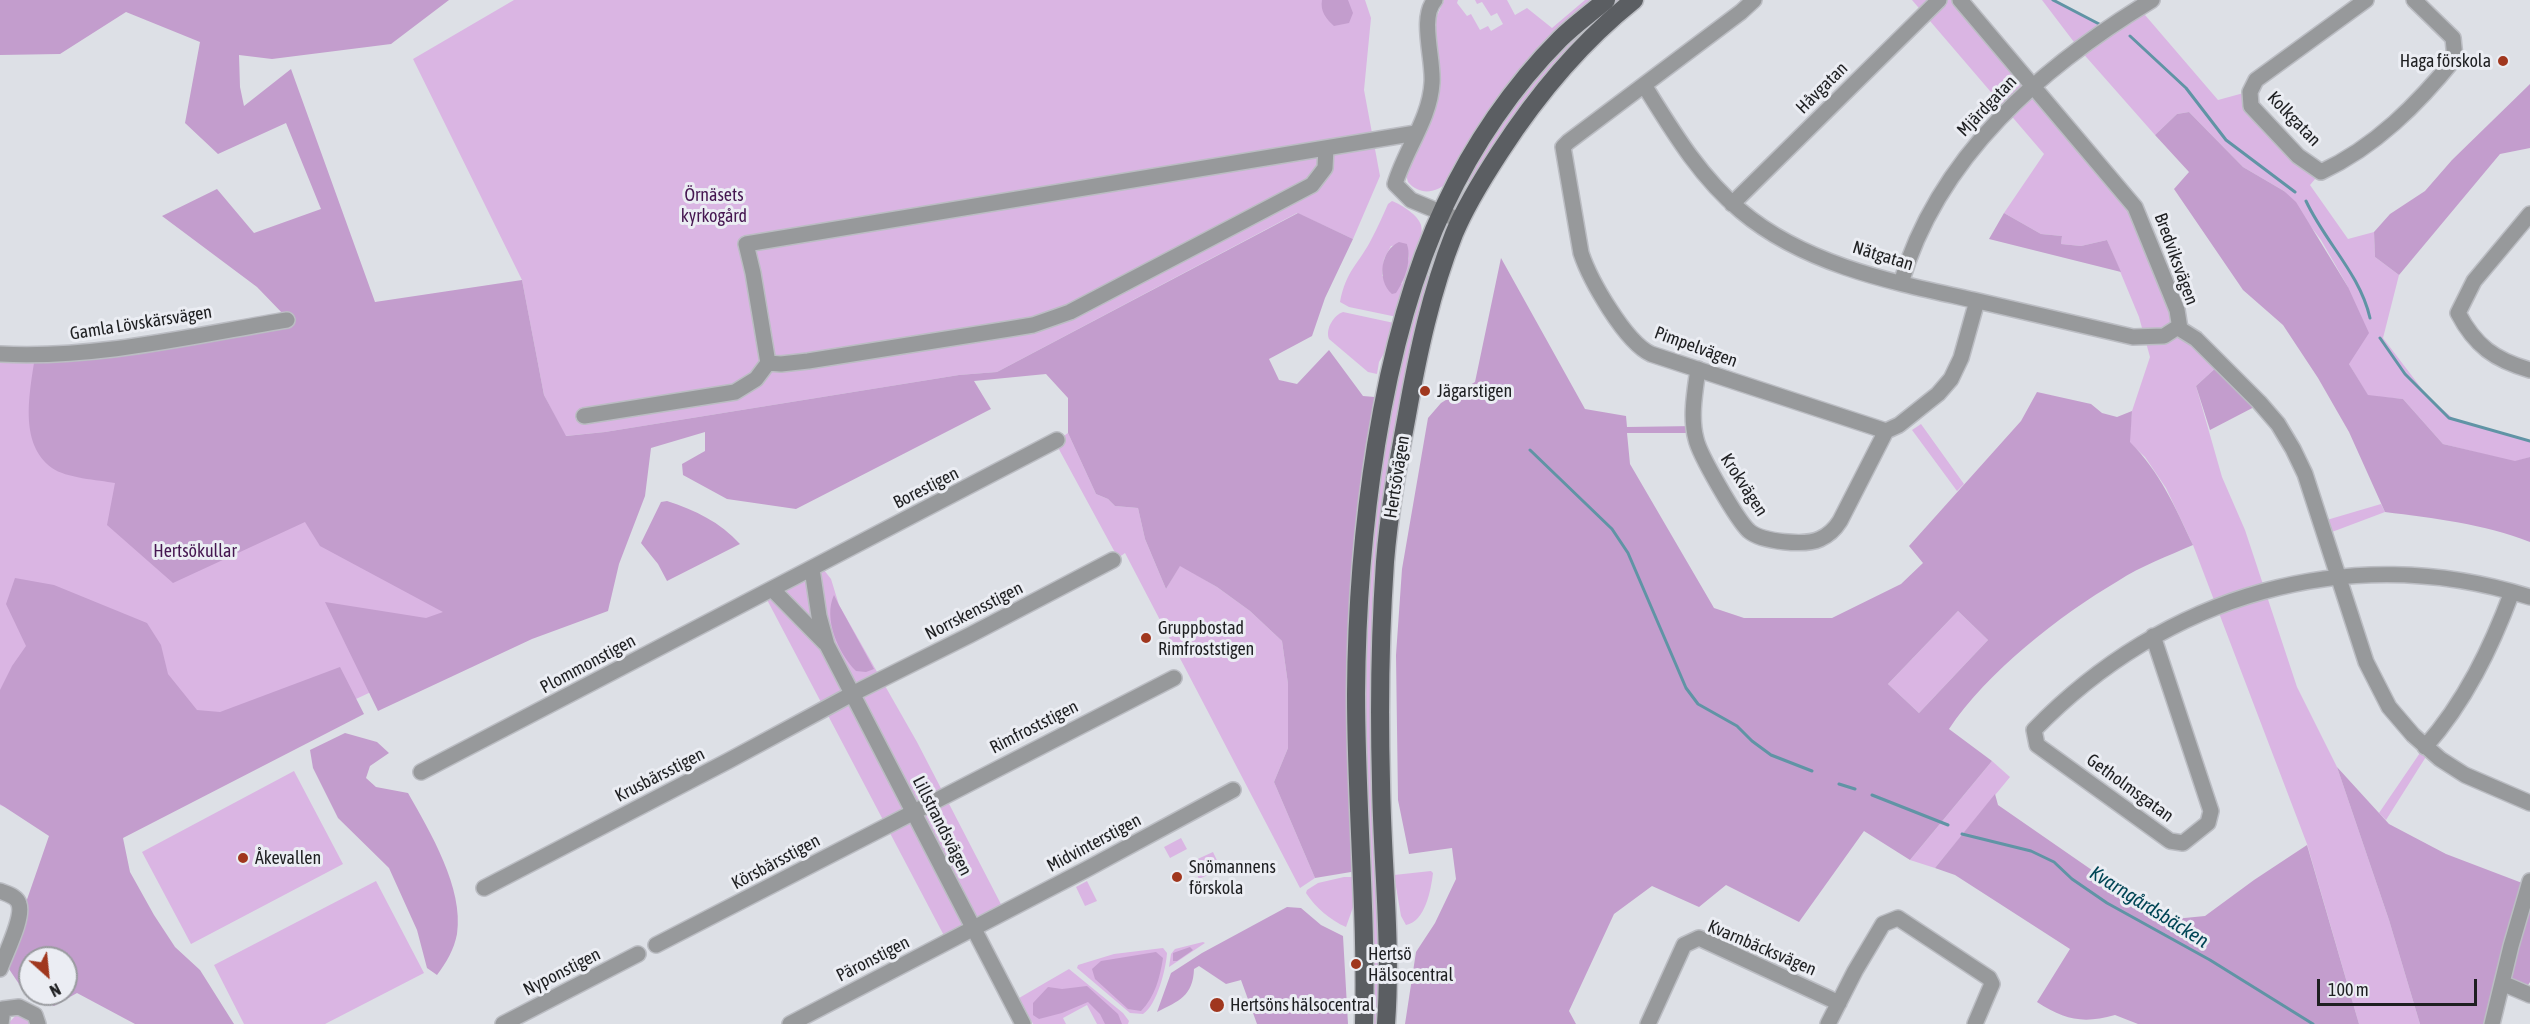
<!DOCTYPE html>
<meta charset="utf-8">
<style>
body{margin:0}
#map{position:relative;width:2530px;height:1024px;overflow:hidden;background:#dde0e6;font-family:"Asap Condensed",sans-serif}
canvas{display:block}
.north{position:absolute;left:18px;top:946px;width:60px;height:60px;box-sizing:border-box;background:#ebedf3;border:2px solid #999b9f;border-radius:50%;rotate:153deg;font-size:16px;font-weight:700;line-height:24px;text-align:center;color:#1e1f21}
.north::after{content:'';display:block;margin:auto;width:21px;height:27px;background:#a0371e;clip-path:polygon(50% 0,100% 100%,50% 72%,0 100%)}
.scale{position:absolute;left:2317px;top:979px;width:160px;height:27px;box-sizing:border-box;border:3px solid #1e1f21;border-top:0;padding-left:8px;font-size:18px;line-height:21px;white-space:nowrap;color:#1e1f21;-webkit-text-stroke:4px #ebedf3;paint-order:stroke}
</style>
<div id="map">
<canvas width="2530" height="1024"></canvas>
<div class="north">N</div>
<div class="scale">100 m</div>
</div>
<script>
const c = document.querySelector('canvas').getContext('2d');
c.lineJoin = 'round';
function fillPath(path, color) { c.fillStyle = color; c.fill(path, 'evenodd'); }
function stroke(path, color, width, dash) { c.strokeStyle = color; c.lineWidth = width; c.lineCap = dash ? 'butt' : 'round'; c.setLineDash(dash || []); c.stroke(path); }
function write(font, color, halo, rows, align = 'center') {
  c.font = font + ' "Asap Condensed",sans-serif'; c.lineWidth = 6; c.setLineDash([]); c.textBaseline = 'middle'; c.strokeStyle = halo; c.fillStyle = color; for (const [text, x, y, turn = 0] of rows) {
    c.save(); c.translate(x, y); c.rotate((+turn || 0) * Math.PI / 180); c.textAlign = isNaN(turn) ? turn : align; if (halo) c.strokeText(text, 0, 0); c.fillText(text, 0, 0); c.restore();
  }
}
const green = new Path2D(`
 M514 0H1365L1371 18 1364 90 1380 176 1353 239 1297 213 997 372 959 375 605 432 565 436 544 395 522 280 413 59Z
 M1444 0H1458L1457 3 1467 16 1471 14 1480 30 1488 26 1491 31 1503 24 1497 13 1491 16 1482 2 1477 4 1475 0H1507L1515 15 1527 8 1552 28 1585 0H1592L1557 32 1448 182C1435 194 1419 195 1408 182L1406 175 1421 135 1434 23Z
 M1614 0H1624L1472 183 1465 180 1483 147 1543 67Z
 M1912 0H1957L2134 208 2178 326 2220 364 2196 386 2222 477 2245 530 2297 687 2337 767 2389 920 2420 1024H2359L2307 844 2193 545 2166 488 2145 457 2129 442 2132 411 2150 357 2139 317 2107 240 2081 246 2061 244 2062 236 2041 234 2004 213 2044 154Z
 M2042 0H2053L2101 25 2139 8 2218 100 2251 91 2252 108 2321 172 2310 185 2348 239 2374 232 2375 257 2399 275 2383 338 2428 397 2455 420 2530 441V457L2515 462 2443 444 2403 399 2368 396 2349 364 2348 287 2321 240 2284 191 2243 167 2189 112 2177 114 2155 135 2080 50Z
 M1392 201C1402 205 1418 215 1421 225 1426 242 1403 298 1397 317L1349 307 1340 302C1346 270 1359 264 1372 238 1378 227 1383 215 1388 204ZM1407 244 1409 258 1402 284 1382 276 1384 259 1391 246Z
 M1424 275 1429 276 1392 456 1380 903 1379 1024H1371L1363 708 1368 581 1383 454 1395 387Z
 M1343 312 1394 323 1390 343 1379 362 1377 374 1368 372 1329 339C1325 329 1334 315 1343 312Z
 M0 353 114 364 510 627 341 706 31 817 0 805Z
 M1921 424 1964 484 1957 491 1912 430Z
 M1068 433 1096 494 1108 499 1115 506 1138 508 1145 539 1166 589 1180 565 1217 587 1250 611 1282 641 1288 684V748L1274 782 1315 878 1300 888 1125 553 1118 558 1055 442Z
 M2381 504 2385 512 2324 535 2320 522Z
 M820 565 831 579 839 605 917 742 1005 912 950 947 764 594Z
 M1958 611 1988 640 1919 713 1888 684Z
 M2424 747 2429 752 2386 820 2379 813Z
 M1992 761 2010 777 1935 868 1910 860Z
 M294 771 343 864 191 944 142 852Z
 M1181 838 1187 849 1170 858 1164 847Z
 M1213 852 1221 869 1199 879 1191 862Z
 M1431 871 1433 873C1431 890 1425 922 1406 925L1401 916 1394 875Z
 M1344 877H1353L1356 899 1346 927C1330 920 1316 908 1306 893L1307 890 1318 883Z
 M376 881 424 973 325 1024H244L214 965Z
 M1087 881 1097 901 1085 906 1076 887Z
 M1203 942 1205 943 1169 967 1171 954 1175 949Z
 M1163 948 1167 953C1166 969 1157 1005 1143 1014L1130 1013 1077 968 1078 965 1114 954Z
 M1069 969 1123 1013 1129 1021 1128 1024H1097L1087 1005 1063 1018 1066 1024H1033L1019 998Z
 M16 1015 27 1018 30 1024H8Z`);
const forest = new Path2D(`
 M0 0H449L391 44 272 59 239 55 240 87 244 106 291 69 375 302 522 280 544 395 566 436 605 432 959 375 997 372 1298 213 1353 239 1325 298 1312 336 1269 359 1279 380 1297 384 1329 350 1363 396 1386 398 1360 606 1363 870 1315 878 1274 782 1288 748V684L1282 641 1250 611 1217 587 1180 566 1166 589 1145 539 1138 508 1115 506 1108 499 1096 494 1068 433V398L1046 374 974 381 991 409 796 509 727 499 683 475 682 464 705 451V432L651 448 645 496 619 564 608 611 532 639 378 711 325 602 426 618 443 612 320 546 305 522 173 583 107 525 115 483C98 480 66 478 52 468 18 443 30 392 35 356L286 317 257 287 162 216 217 189 254 233 321 209 286 123 218 154 185 123 200 42 126 12 60 54 0 55Z
 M1322 0H1348L1353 13 1349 23 1334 26C1326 19 1320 11 1322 0Z
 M2530 84V148L2500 154 2399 275 2375 257 2374 232 2390 214 2425 191 2452 160Z
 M2189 112 2243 167 2284 191 2296 202 2348 287 2369 333 2349 364 2368 395 2403 399 2443 444 2515 461 2530 457V542C2484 524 2434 518 2385 512L2349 432 2318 378 2283 325 2243 290 2174 189 2189 172 2155 135 2177 114Z
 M2004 213 2041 234 2062 236 2061 244 2081 246 2107 240 2121 272 1989 239Z
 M1399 242 1407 244C1412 260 1405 280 1396 293L1392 294C1376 280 1381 250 1399 242Z
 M1501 258 1585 409 1626 416 1627 427 1695 426V433H1627L1630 464 1714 608 1744 618H1832L1901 584 1923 563 1909 546 2021 421 2037 392 2091 404 2102 413 2117 417 2132 411 2130 442C2160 472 2175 507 2193 545 2168 556 2141 566 2118 581 2060 615 1986 673 1949 729L1992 761 1910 860 1864 831 1799 922 1726 885 1699 907 1652 886 1614 914 1569 1011 1576 1024H1405L1416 952 1435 923 1456 879 1452 848 1409 854 1398 800 1396 655 1402 569 1428 418 1441 403 1475 382ZM1958 611 1988 640 1919 713 1888 684Z
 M2220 364 2260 404 2210 430 2196 386Z
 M667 501C695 510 720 522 740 544L667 581 658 564 641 543 661 502Z
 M15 578 54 585 147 623 161 645 168 674 197 710 220 712 340 667 364 714 123 838 130 872 154 915 175 947 200 970 234 1024H135L77 993 54 1006 25 993 5 963 49 836 0 804V690L12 666 26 646 6 604ZM30 958H66V994H30Z
 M834 595 839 605 874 669 866 672 856 671C838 653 823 618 834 595Z
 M345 733 377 742 389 753 370 766 366 778 376 787 408 793C430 832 464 888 457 934 454 950 446 963 437 975L427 968 417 930 389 868 338 818 313 768 310 750Z
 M2337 767 2389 824 2446 854 2530 886V982L2526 988 2502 982 2492 1024H2420L2389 920Z
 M1995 794 1998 805 2164 920 2205 916 2254 880 2307 845 2359 1024H2138L2115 1015C2083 1024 2065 1020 2037 1002L2070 949 1955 875 1935 868Z
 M1287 907 1301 908 1321 925 1343 936 1348 1024H1257L1241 980 1226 984 1199 966 1194 969C1193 996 1179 1001 1157 1012L1171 973 1202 953Z
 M1190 947 1193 950 1177 961H1173V953Z
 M1156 952 1163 958C1160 977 1155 997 1141 1011L1128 1009 1095 979 1092 969 1101 961Z
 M1087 986 1118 1014 1122 1024H1105L1100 1014 1088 1002 1062 1013 1039 1019 1033 1015V1003L1048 987 1062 989Z`);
const stream = new Path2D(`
 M2053 0 2101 25
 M2130 36 2186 88 2226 140 2295 192
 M2306 201C2325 242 2360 274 2370 318
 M2380 338 2405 374 2449 418 2530 441
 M1530 450 1612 529 1628 553 1686 688 1698 704 1737 726 1752 741 1771 755 1812 771
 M1839 784 1855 789
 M1872 795 1948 825
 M1962 834 2031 851 2054 862 2072 879 2107 903 2210 960 2313 1024`);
const minor = new Path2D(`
 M1435 0C1419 17 1434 60 1432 83 1430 119 1405 150 1395 184L1411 200 1452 217
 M1754 0 1741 12 1568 142 1563 147 1581 253C1590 280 1625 342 1651 354L1886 431 1899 425 1938 394 1951 379 1961 358 1977 301
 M1960 0 2135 207 2177 310 2180 329 2196 339 2259 402 2278 424 2293 449 2305 474 2366 662 2389 707 2413 735 2440 759 2465 775 2530 803
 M2366 0 2256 80 2250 92 2251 106 2298 156 2321 172C2375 147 2418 104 2455 58L2453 38 2414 0
 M1644 85C1672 130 1699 176 1741 211 1806 266 1897 283 1978 301 2030 313 2081 325 2133 337L2164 336 2178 327
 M1732 204 1939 0
 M2530 214 2474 281 2458 313C2475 346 2495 360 2530 370
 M1901 283C1938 156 2043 66 2152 0
 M0 354C96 359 192 336 287 320
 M768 363 753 273 746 244 1416 133
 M1698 369C1695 391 1690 417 1696 439 1699 454 1737 520 1749 531 1762 542 1805 546 1820 539 1829 535 1835 529 1840 521L1886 431
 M584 416 735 392 756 379 768 363 781 364 808 361 1009 329 1033 325 1070 312 1312 185 1325 168 1326 148
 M812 569 819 616 827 645 1023 1024
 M772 589 825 643
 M2153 636 2211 811 2208 823 2183 843 2170 841 2037 745 2034 730C2165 595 2348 540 2530 597
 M2425 747C2465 702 2491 648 2512 592
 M421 772 1057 440
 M484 888 728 761 852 694 970 635 1113 560
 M0 891C7 894 17 896 19 904 24 918 5 954 0 969
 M656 945 1174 678
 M2502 983 2530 995
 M1 1024 3 1009 19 1007 35 1015 38 1024
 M503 1024 638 954
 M790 1024 1087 869 1233 790
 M1648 1024 1684 945 1699 938 1839 1003
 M1828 1024 1855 971 1883 924 1898 918 1989 978 1992 984 1975 1024
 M2492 1024 2511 946 2530 881`);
const major = new Path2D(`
 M1364 1024C1367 914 1356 804 1356 694 1357 542 1379 344 1445 205 1473 145 1513 86 1560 39 1574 25 1591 13 1606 0
 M1386 1024C1392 943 1382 863 1381 782 1379 709 1380 635 1385 562 1389 512 1398 463 1407 415 1418 353 1431 292 1454 234 1466 205 1483 178 1500 152 1537 95 1580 43 1634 0`);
const markers = [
 [2503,61,6,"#a0371e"],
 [1425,391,6,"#a0371e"],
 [1146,638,6,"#a0371e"],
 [243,858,6,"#a0371e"],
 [1177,877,6,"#a0371e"],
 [1356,964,6,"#a0371e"],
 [1217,1005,8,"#a0371e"]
];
const poiNames = [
 ["Haga förskola",2491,61,"right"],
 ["Jägarstigen",1437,391],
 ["Gruppbostad",1158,628],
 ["Rimfroststigen",1158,649],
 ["Åkevallen",255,858],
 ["Snömannens",1189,867],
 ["förskola",1189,888],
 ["Hertsö",1368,954],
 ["Hälsocentral",1368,975],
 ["Hertsöns hälsocentral",1230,1005]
];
const streetNames = [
 ["Håvgatan",1822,88,-45],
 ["Mjärdgatan",1987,106,-46],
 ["Kolkgatan",2294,119,46],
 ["Nätgatan",1883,256,17],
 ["Bredviksvägen",2176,259,70],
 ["Gamla Lövskärsvägen",141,323,-9],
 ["Pimpelvägen",1696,347,20],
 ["Hertsövägen",1397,477,-81],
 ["Krokvägen",1744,485,57],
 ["Borestigen",926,488,-27],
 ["Norrskensstigen",974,611,-27],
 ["Plommonstigen",588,664,-28],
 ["Rimfroststigen",1034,727,-27],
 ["Krusbärsstigen",660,775,-27],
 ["Getholmsgatan",2130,788,36],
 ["Lillstrandsvägen",942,826,63],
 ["Midvinterstigen",1094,843,-28],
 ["Körsbärsstigen",776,862,-28],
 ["Kvarnbäcksvägen",1762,948,23],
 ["Päronstigen",873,959,-27],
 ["Nyponstigen",562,972,-27]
];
const parkNames = [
 ["Örnäsets",714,195],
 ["kyrkogård",714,216],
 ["Hertsökullar",195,551]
];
const waterNames = [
 ["Kvarngårdsbäcken",2149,907,32]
];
fillPath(green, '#dab5e3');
fillPath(forest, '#c39dcd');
stroke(stream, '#6094a5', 3);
stroke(minor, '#bbbdc3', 18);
stroke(major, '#bbbdc3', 21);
stroke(minor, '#97999b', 15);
stroke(major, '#5b5e62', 18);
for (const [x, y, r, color] of markers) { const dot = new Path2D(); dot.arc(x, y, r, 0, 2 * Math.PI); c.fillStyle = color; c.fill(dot); stroke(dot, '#ebedf3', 2); }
write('18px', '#1e1f21', '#ebedf3', poiNames, 'left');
write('18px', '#1e1f21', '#ebedf3', streetNames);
write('18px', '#451650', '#ebedf3', parkNames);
write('italic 20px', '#004555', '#ebedf3', waterNames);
</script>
